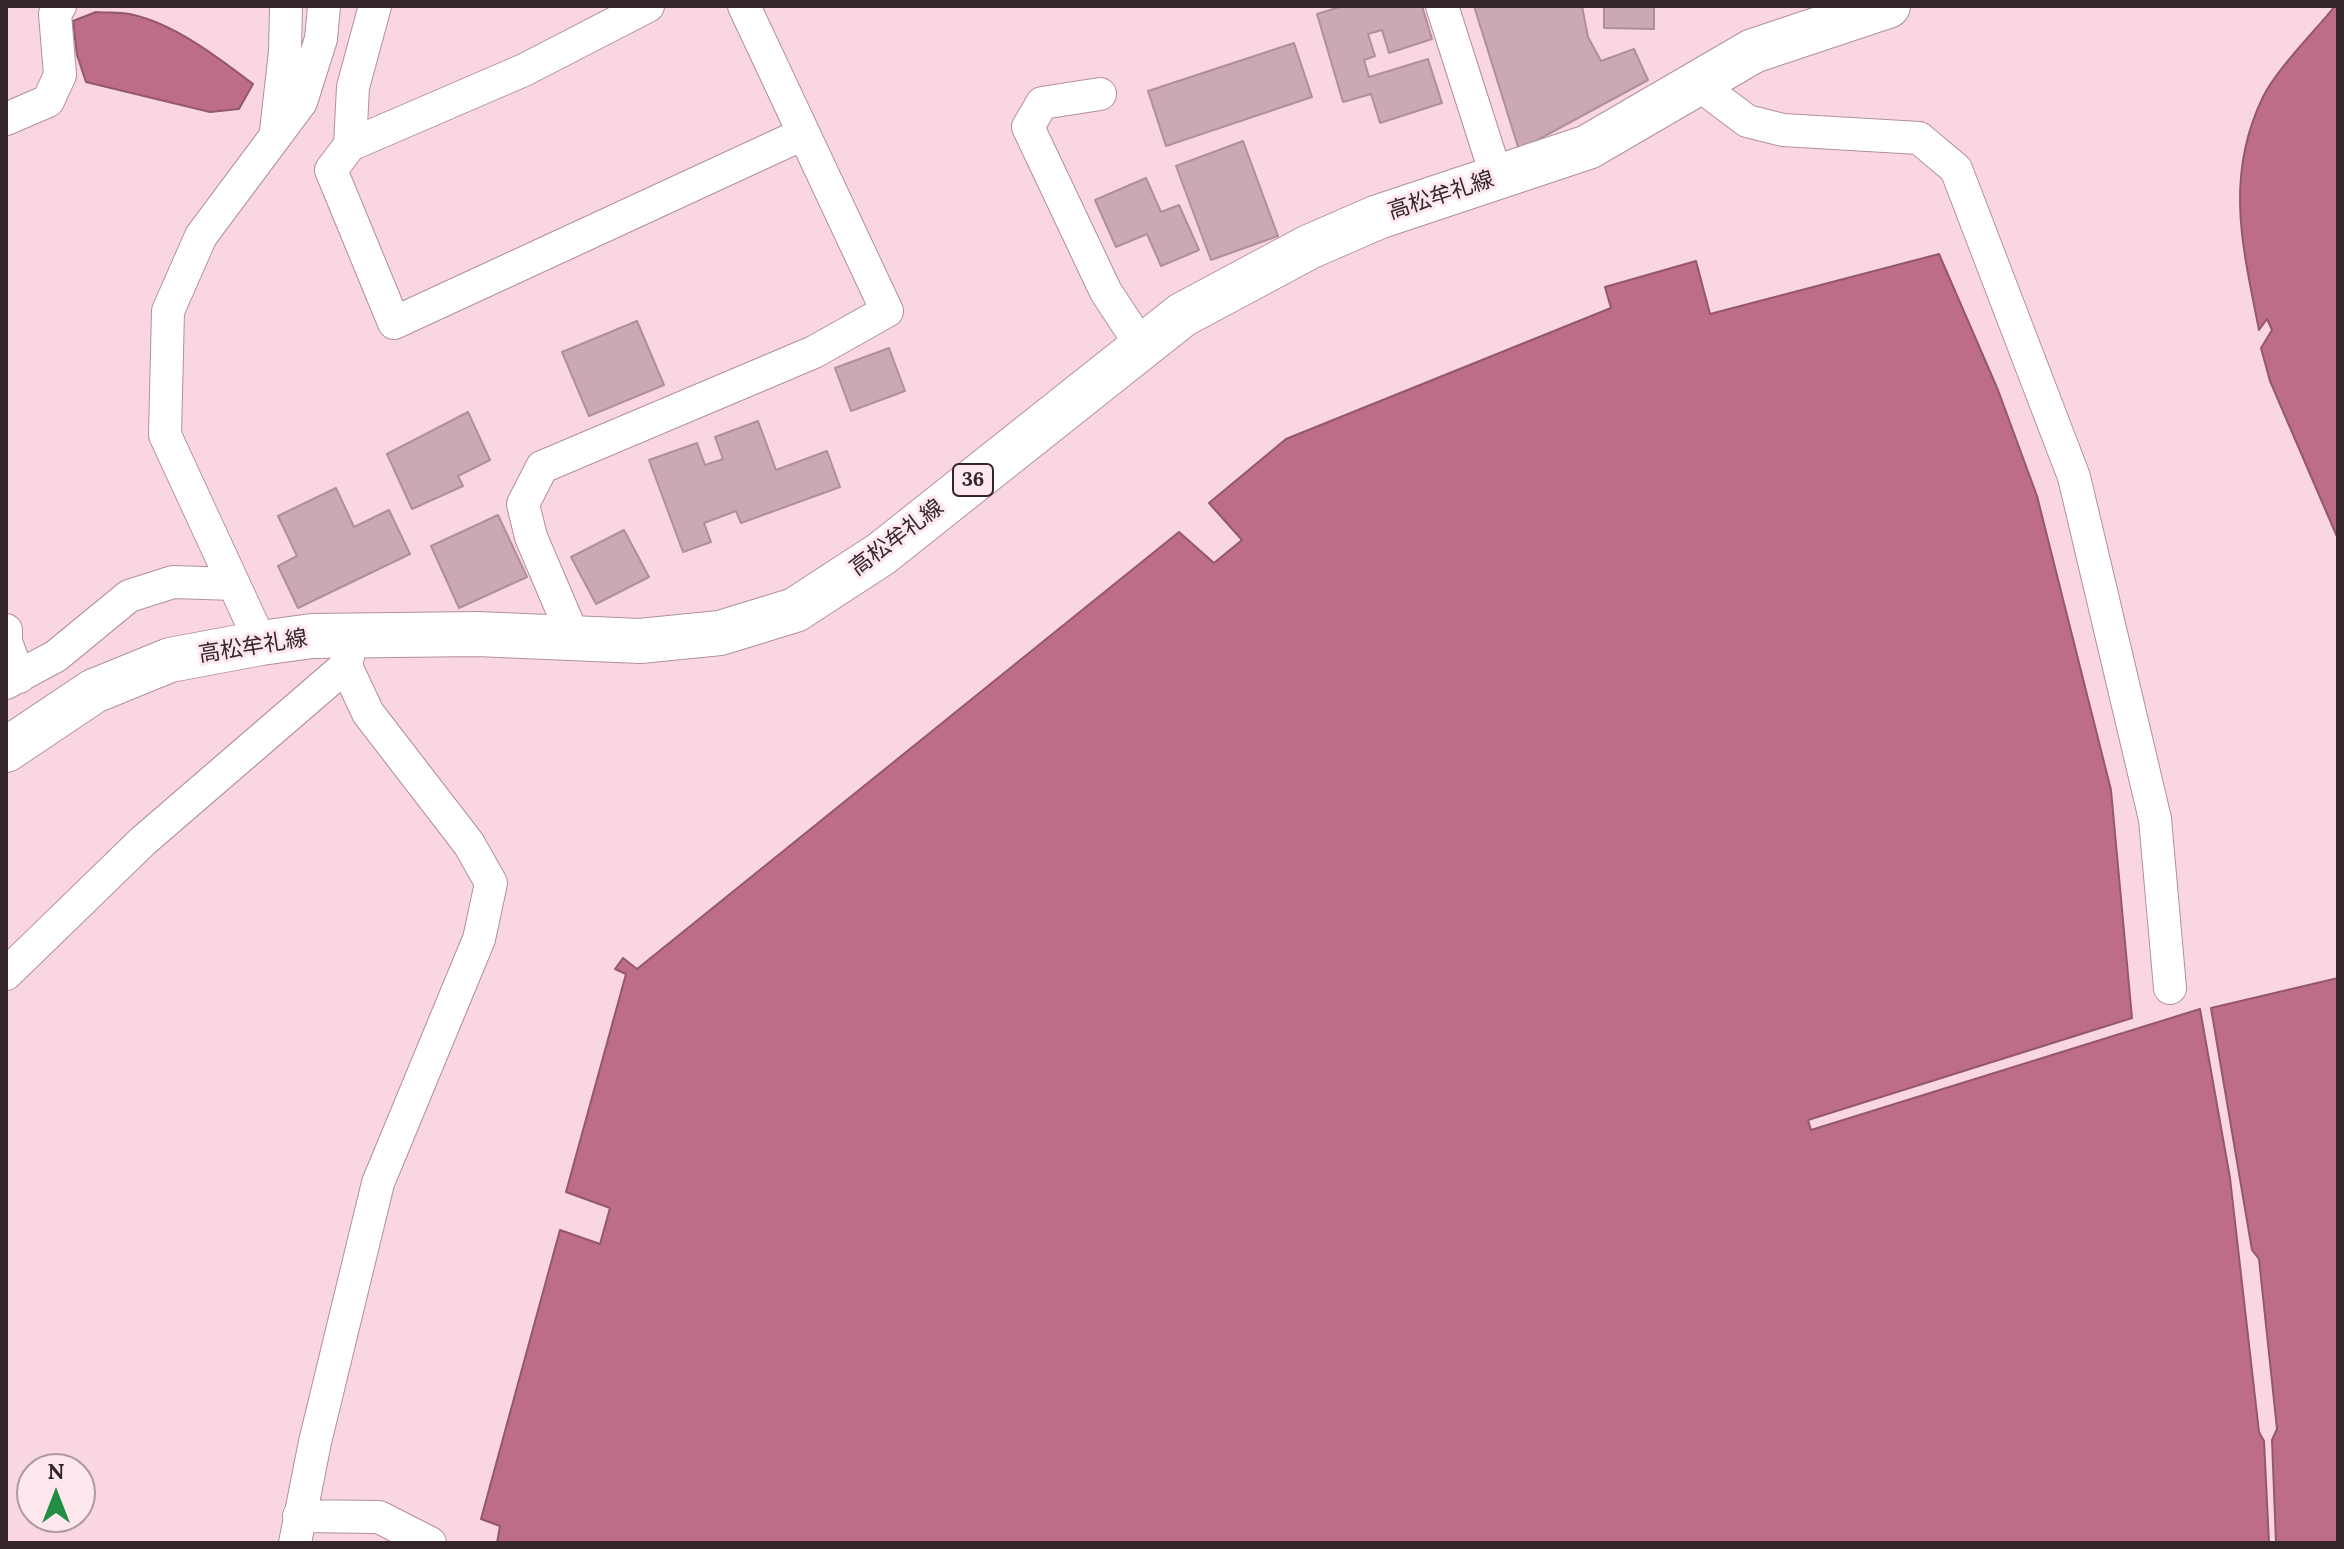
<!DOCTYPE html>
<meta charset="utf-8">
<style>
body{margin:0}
#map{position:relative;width:2344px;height:1549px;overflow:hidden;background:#fad6e0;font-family:Lora,serif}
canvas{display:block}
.frame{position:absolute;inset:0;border:8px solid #332529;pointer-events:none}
.north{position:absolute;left:16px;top:1453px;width:80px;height:80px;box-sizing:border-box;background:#fee7ed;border:2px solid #ad999f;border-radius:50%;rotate:0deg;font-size:22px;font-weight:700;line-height:32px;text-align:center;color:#332529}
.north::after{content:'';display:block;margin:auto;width:28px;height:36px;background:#228d45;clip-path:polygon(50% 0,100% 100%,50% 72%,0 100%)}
</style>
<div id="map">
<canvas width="2344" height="1549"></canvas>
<div class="frame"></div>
<div class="north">N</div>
</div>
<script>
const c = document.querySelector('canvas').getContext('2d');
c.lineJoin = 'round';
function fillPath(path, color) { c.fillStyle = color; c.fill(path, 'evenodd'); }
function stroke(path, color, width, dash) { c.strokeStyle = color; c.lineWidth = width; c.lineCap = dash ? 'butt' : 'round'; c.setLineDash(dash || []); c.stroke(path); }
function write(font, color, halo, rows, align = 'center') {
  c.font = font + ' Lora,"Noto Sans JP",serif'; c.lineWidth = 6; c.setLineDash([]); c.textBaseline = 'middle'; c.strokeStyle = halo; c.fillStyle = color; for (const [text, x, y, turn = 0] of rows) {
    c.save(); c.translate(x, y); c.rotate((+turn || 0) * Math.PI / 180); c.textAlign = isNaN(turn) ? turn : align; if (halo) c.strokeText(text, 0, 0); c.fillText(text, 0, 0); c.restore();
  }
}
const water = new Path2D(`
 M2335 6H2338V539L2270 381 2261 348 2272 330 2267 319 2259 330C2243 248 2224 177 2263 97 2276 70 2315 31 2335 6Z
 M96 12C109 13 122 12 134 15 176 25 219 58 253 84L239 109 210 112 86 82 77 55 73 21Z
 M1939 254 1998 390 2037 496 2111 790 2132 1018 1808 1120 1811 1130 2200 1009 2230 1178 2259 1432 2264 1441 2269 1543H497L500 1526 481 1519 560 1230 600 1244 610 1208 566 1192 626 974 615 969 623 958 637 969 1179 532 1214 563 1242 540 1209 503 1286 439 1611 308 1605 287 1696 261 1710 314Z
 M2338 978V1543H2276L2272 1440 2277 1429 2259 1259 2252 1250 2211 1008Z`);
const building = new Path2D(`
 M1343 6H1422L1432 39 1389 53 1382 30 1368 34 1375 56 1364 60 1369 77 1428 59 1442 103 1380 123 1371 94 1343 102 1317 14Z
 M1474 6H1582L1588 37 1601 61 1634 49 1648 80 1519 150Z
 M1604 6H1654V29L1604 28Z
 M1294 43 1312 97 1166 146 1148 91Z
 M1243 141 1278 236 1211 260 1176 166Z
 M1146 178 1161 212 1179 205 1199 250 1161 266 1147 234 1116 247 1095 200Z
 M637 321 664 385 589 416 562 352Z
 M889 348 905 391 851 411 835 368Z
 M468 412 490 460 458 476 463 486 412 509 387 454Z
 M758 421 776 470 827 451 840 487 741 523 736 511 704 523 711 542 683 552 649 460 697 443 705 465 723 459 715 437Z
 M336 488 354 527 389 510 410 554 298 608 278 566 297 556 278 516Z
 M498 515 527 577 459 608 431 546Z
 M624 530 649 577 596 604 571 557Z`);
const street = new Path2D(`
 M648 6 524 70 350 145 331 170 394 323 803 134
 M1442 6 1497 178
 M1698 84 1747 121 1783 130 1919 138 1956 169 2074 477 2155 819 2170 988
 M1100 94 1042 103 1028 127 1106 292 1141 345
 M6 119 48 101 60 75 55 14 60 6
 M276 131 285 52 286 6
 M350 145 353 87 375 6
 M6 630V642L19 677
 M574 638 531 537 523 504 542 467 814 352 887 311 744 6
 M261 643 165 435 168 311 201 236 301 102 321 39 324 6
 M6 683 56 656 129 596 173 582 234 584
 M6 974 143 841 346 666 350 647
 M299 1516 379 1517 430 1543
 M295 1543 315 1442 378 1183 479 939 491 883 469 844 368 713 346 666`);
const primary = new Path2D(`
 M6 750 94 691 170 660 261 643 312 636 477 634 640 641 720 633 795 610 881 554 1182 315 1309 247 1378 217 1588 147 1753 51 1888 6`);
const shields = [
 [973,480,40]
];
const shieldNames = [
 ["36",973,480]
];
const streetNames = [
 ["高松牟礼線",1441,196,-18],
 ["高松牟礼線",897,538,-37],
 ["高松牟礼線",253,647,-9]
];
fillPath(water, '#be6d88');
stroke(water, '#94576c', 2);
fillPath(building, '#cba9b2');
stroke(building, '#b18f99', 2);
stroke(street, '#b2909a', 34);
stroke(primary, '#b2909a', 46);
stroke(street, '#fff', 32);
stroke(primary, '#fff', 44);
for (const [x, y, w] of shields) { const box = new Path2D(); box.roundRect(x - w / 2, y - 16, w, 32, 6); c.fillStyle = '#fee7ed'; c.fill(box); stroke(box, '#332529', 2); }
write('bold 20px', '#332529', null, shieldNames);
write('22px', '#332529', '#fee7ed', streetNames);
</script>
